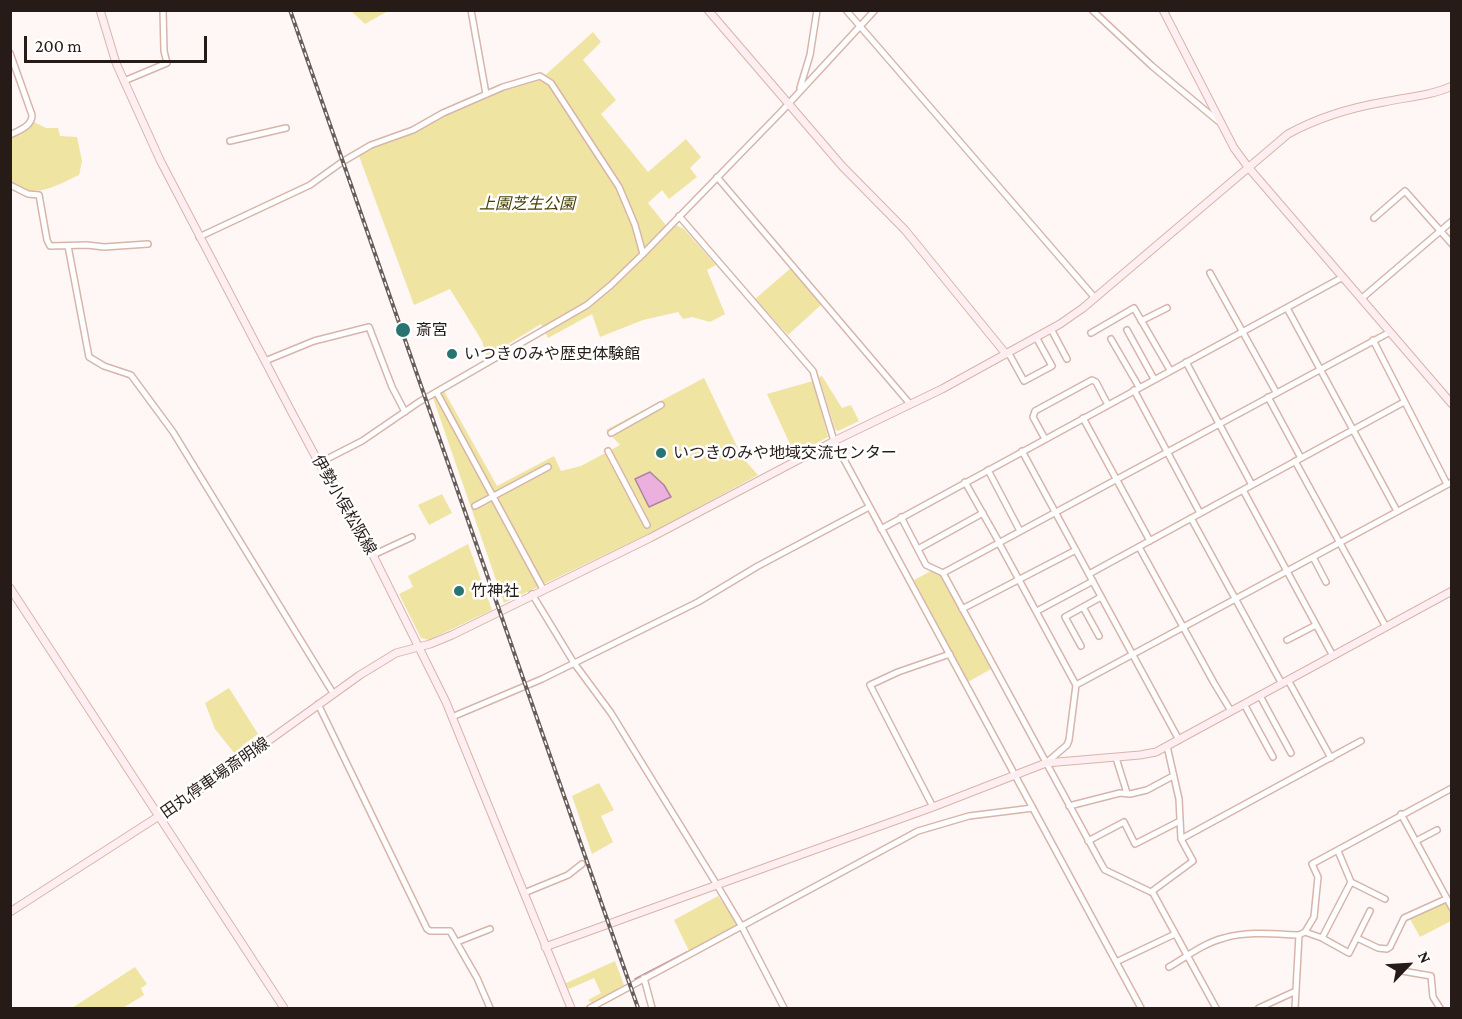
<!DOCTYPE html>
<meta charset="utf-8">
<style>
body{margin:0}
#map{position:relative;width:1462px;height:1019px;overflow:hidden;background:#fef7f5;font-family:"Crimson Pro",serif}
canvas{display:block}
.frame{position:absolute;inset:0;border:12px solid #271b17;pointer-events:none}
.north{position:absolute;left:1378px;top:935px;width:60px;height:60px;-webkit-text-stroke:4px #fff;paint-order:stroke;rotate:65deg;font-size:16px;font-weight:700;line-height:24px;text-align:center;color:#271b17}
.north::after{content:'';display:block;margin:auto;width:21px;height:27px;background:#271b17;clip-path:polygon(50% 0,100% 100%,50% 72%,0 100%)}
.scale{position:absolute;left:24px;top:36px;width:183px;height:27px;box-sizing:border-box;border:3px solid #271b17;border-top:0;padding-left:8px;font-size:18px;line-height:21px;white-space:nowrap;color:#271b17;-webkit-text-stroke:4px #fff;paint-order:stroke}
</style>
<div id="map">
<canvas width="1462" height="1019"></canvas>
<div class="frame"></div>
<div class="north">N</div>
<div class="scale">200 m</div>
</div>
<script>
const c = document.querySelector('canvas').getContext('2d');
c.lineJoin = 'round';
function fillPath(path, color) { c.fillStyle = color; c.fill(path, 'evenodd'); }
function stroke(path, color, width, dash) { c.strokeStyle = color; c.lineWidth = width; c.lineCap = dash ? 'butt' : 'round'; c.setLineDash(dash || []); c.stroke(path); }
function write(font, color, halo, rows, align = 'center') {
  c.font = font + ' "Crimson Pro","Noto Sans JP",serif'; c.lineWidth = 5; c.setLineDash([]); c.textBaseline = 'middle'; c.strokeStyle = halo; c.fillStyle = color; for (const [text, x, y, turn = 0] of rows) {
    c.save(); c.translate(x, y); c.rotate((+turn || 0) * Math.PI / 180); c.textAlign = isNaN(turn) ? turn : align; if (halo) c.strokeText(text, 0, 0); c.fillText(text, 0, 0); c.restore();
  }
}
const green = new Path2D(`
 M351 11H388L365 24Z
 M593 32 601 42 583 60 616 100 601 114 648 172 686 139 701 157 690 168 697 177 669 199 662 190 648 203 669 229 676 225 684 229 716 265 707 270 725 314 710 322 692 317 683 319 678 312 643 320 600 337 592 314 548 338 541 324 487 357 482 341 450 289 414 305 359 156 378 145 427 126 445 115 503 90 541 79Z
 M34 122 46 128H58L60 136 77 137 82 161 79 175C57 185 31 202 11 181L10 137 30 126Z
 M791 268 822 304 788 335 755 299Z
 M822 376 842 408 851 405 859 421 838 431 835 429 819 377Z
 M704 378 742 457 758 475 657 530 504 603 433 398 444 391 497 486 554 456 561 471 581 466 620 445 606 430Z
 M813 381 828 437 795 455 767 394Z
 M442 494 452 513 429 525 418 505Z
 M468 544 492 610 429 640 421 638 399 594 413 587 408 576Z
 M931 571 941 575 991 669 968 682 914 580Z
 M229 688 258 734 243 745 242 748 235 754 215 729 205 703Z
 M599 783 614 810 601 816 613 842 592 854 572 796Z
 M718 896 739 925 689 951 674 920Z
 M1446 902 1451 912V921L1420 937 1410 919Z
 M615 961 624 985 593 1004 588 1000 601 993 594 978 569 989 564 984Z
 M135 967 147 984 141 988 144 995 123 1008H72Z`);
const water = new Path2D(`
 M650 472 664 485 671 497 649 507 635 479Z`);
const stream = new Path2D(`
 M635 979 687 952`);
const street = new Path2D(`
 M471 10 486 94
 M846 10 1095 298
 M1092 10 1152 66 1218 121
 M10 53 32 115C32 126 20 130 10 135
 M124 81 167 63 164 51 163 10
 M800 88 810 55 817 10
 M230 141 286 128
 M717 177 910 404
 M10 185 28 194 39 195 47 240 50 246 87 245 104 247 148 244
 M679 216 813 371 834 441 1141 1008
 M1374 218 1405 191 1452 244
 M199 237 310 185 342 162 371 145 413 130 443 113 503 87 540 76 551 83 619 187 635 225 643 254
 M68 246 89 357 104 366 131 375 173 432 333 693
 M1210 273 1276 392
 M1361 299 1452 221
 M1287 308 1397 511
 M1141 321 1167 308
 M1051 329 1067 359
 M1127 330 1154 379
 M1091 333 1134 308 1170 370
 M1111 339 1139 387
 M1373 340 1447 484
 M1008 352 1024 381 1052 366 1036 337
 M265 361 314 341 369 327 392 387 405 412
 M1186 362 1252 485
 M1134 390 1200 513
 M437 393 543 589
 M1268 397 1301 458
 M1083 418 1150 541
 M611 433 661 405
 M1045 439 1033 417 1035 411 1092 380 1096 382 1108 405
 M608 451 647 525
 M1022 451 1179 740
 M1295 461 1386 627
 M319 463 362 441 419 402 587 305 611 285 643 254 781 112 875 10
 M988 470 1020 531
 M965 482 999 542
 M1243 490 1333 656
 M475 506 548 467
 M901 517 926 565 943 573 1103 867 1105 870 1153 893 1216 1008
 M1191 518 1282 684
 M881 529 1343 277
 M999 543 1076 685 1069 740 1067 745 1046 763
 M1139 547 1214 683 1231 711
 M918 549 983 513
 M373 555 412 537
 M1313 557 1326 582
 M943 573 1390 332
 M1089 574 1404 402
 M532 594 574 663 611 713 717 885 742 927 784 1008
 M1083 607 1099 636
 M962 609 1076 550
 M1037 611 1093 581
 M1287 640 1316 625
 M1081 646 1065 617 1101 597
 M1288 680 1331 758
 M1076 685 1452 482
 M1260 696 1291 753
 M318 704 427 929 430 931H450L477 978 490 1008
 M1244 704 1273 757
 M452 717 542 679 698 602 758 566 869 507
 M1116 758 1127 793
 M1069 806 1120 793 1130 794 1147 790 1173 776
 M933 807 870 685 898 672 950 654
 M1401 814 1452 908
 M1181 839 1361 741
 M1088 841 1124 822 1135 844 1180 821
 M1416 841 1437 830
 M1351 882 1385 899
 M1151 892 1193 861 1181 839 1179 799 1167 746
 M524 893 568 875 582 864
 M1305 932 1314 917 1318 877 1312 864 1452 788
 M1322 938 1349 953 1370 911
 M1357 938 1378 948 1387 949 1390 947 1404 918 1446 899
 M457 942 490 929
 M1116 962 1175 934
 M1169 967C1186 957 1204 943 1224 938 1248 931 1274 934 1299 935L1305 932 1322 938 1351 882 1338 851
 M1402 971 1431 976 1433 997 1440 1008
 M644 978 652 1008
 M590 1008 918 831 969 816 1033 808
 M1259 1008 1296 991
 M1295 1008 1299 935`);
const secondary = new Path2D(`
 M100 10 116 63 160 160 290 409 319 463 361 531 446 702 571 1008
 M708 10 842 166 905 230 1006 354
 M1163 10 1234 148 1248 167 1452 404
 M10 588 284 1008
 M10 912 204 787 360 675 396 653 430 644 452 635 650 538 834 441 942 389 1060 324 1083 308 1288 134C1319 117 1349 108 1384 102 1407 97 1431 96 1452 86
 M545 947 933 807 1046 763 1140 755 1156 752 1452 591`);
const rail = new Path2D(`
 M290 10 638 1008`);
const markers = [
 [403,330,8,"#297370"],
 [452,354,6,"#297370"],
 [661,453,6,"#297370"],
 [459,591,6,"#297370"]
];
const parkNames = [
 ["上園芝生公園",527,204]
];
const poiNames = [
 ["斎宮",416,330],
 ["いつきのみや歴史体験館",464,354],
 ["いつきのみや地域交流センター",673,453],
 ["竹神社",471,591]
];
const streetNames = [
 ["伊勢小俣松阪線",344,505,60],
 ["田丸停車場斎明線",215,778,-35]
];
fillPath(green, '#f0e4a2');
fillPath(water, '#ebb0dd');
stroke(water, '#b083a2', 1.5);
stroke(stream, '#b083a2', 1.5);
stroke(street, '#d7b5ab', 8);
stroke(secondary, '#d7b5ab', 9);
stroke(street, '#fff', 5);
stroke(secondary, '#feeef1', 7);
stroke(rail, '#685d5a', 4);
stroke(rail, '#fff', 1.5, [4.5]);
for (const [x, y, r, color] of markers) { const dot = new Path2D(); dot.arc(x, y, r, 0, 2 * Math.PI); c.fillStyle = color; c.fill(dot); stroke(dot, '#fff', 2); }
write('italic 16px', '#494006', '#fff', parkNames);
write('16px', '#271b17', '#fff', poiNames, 'left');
write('16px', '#271b17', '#fff', streetNames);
</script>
